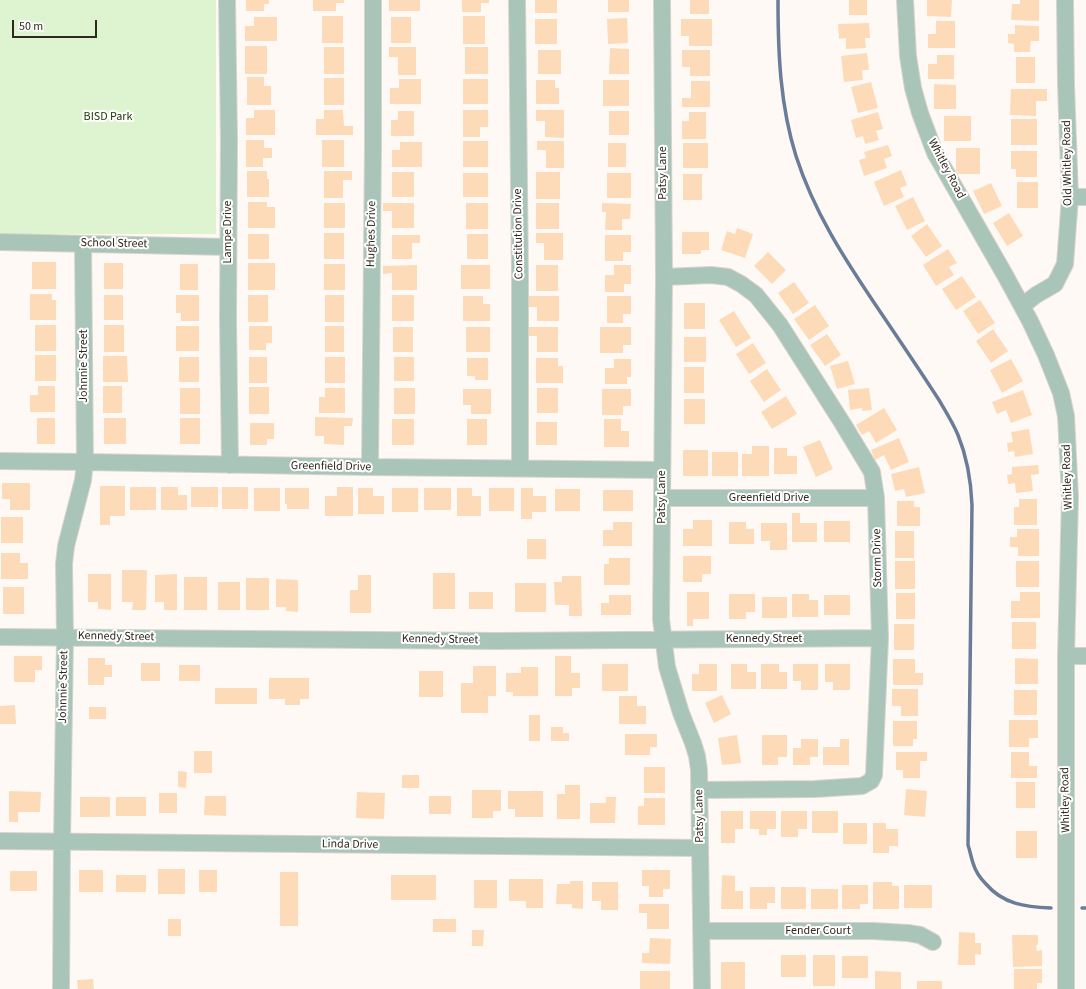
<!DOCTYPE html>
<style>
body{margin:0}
#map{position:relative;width:1086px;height:989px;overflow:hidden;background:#fef9f4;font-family:"Source Sans 3",sans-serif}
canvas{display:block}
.scale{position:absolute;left:12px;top:20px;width:85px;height:18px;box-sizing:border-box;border:2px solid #31271e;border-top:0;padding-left:5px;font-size:12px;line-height:14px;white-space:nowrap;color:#31271e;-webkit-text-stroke:3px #fff;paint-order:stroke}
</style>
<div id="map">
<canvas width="1086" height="989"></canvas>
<div class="scale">50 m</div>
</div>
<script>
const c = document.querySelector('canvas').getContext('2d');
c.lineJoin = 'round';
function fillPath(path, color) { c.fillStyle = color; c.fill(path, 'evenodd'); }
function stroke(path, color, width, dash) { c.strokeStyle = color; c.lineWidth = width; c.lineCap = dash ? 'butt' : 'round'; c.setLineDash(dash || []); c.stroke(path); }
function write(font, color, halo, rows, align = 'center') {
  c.font = font + ' "Source Sans 3",sans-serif'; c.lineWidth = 4; c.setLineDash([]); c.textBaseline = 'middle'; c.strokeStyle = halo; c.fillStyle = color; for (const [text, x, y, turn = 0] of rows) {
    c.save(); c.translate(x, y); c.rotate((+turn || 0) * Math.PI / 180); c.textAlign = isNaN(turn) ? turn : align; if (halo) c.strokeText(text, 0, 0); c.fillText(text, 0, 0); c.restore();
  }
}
const green = new Path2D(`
 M0 0H216V234H0Z`);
const stream = new Path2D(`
 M778 0C778 53 780 105 796 156 814 212 844 258 877 307 898 338 919 369 939 400 946 412 953 423 958 435 967 457 971 481 972 505L968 845C970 851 971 857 973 863 975 870 980 878 986 884 1003 904 1025 907 1051 908
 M1082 908H1086`);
const building = new Path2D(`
 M246 0H269V4H264V11H246Z
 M313 0H344V3H336V11H313Z
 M389 0H420V11H389Z
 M462 0H489V3H481V12H462Z
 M535 0H557V13H535Z
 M608 0H629V12H608Z
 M690 0H709V14H690Z
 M849 0H867V15H849Z
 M927 0H952L951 17 927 16Z
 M1020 0H1039V21L1011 20 1012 4H1020Z
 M322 16H343V43H322Z
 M463 16H485V44H463Z
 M254 17H277V41H245V26H254Z
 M391 17H411V43H391Z
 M627 18 628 43 608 44 607 19Z
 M535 19H557V44H535Z
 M681 19H712V46H689V36H681Z
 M936 21H955V48H928V34H936Z
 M869 23 870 38H865L866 48 846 49V38L839 39 838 24Z
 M1015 25 1039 26V41H1031L1030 52H1014V44L1008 43V34H1015Z
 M245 46H267V74H245Z
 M324 47H344V74H324Z
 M389 47H416V75H398V57H389Z
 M465 47H488V74H465Z
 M610 48 629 49V74H609Z
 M538 50H561V74H538Z
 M682 50H710V76H690V67H682Z
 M867 53 869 70H862L863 80 844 82 841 56Z
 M937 55H954V79H928V64H937Z
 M1016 57H1035V83H1016Z
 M247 77H264V86H271V105H247Z
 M324 78H344V105H324Z
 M399 79H421V104H390V88H399Z
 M463 79H488V104H463Z
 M536 80H555V88H559V104H536Z
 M603 80H629V106H603Z
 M691 81H710V107H682V98H691Z
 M871 82 878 108 858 113 851 87Z
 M934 84 956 85V109H934Z
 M1011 89H1047V101H1036V116L1010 115Z
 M254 110H275V135H246V118H254Z
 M324 110H343L344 126H353V135H316V119H324Z
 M463 110H488V127H480V137H463Z
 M536 110H564V138L545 137V121H536Z
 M398 111H414V136H391V120H398Z
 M609 111H629V135H609Z
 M689 112H706V139H682V121H689Z
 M878 112 883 129 876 131 879 140 865 144 863 136 856 138 851 120Z
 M944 116H971V141H944Z
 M1011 119H1037V145H1011Z
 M246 140H264V148H272V158H263V167H246Z
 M322 140H344V167H322Z
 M463 141H488V167H463Z
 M537 141H564V168H546V150H537Z
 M400 142H422V167H392V150H400Z
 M608 143H626V167H608Z
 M683 143H708V168H683Z
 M888 145 892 156 884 159 887 168 864 176 859 160 866 158 864 152Z
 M956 148H980V174H956Z
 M1011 151H1037V177H1016V169H1011Z
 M901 170 907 185 900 188 904 197 884 206 874 182Z
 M247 171H267V179H269V197H247Z
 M324 171H352V180H343V198H324Z
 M392 172H414V197H392Z
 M536 172H560V199H536Z
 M463 173H488V197H463Z
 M607 173H631V198H607Z
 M683 174H702V200H683Z
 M1017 182H1038V208H1017Z
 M991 183 1002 206 984 214 973 191Z
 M913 197 925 221 907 230 895 206Z
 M248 202H267V207H275V228H248Z
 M324 203H345V228H324Z
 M383 203H414V228H392V211H383Z
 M466 203H488V229H466Z
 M536 203H559V229H536Z
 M602 203 631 204 630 219H622V230H605L606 212H602Z
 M1009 213 1023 236 1007 246 993 223Z
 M927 224 942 246 926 257 911 236Z
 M737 228 753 234 745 258 721 250 727 231 735 234Z
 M682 232H709V250H701V254H682Z
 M324 233H344V259H324Z
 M536 233H563V260H544V243H536Z
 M248 234H269V259H248Z
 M467 234H488V259H467Z
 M392 235H420V243H412V259H392Z
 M605 235H631V252H623V261H605Z
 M948 249 957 263 949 267 954 275 936 286 923 265Z
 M768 252 786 270 772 284 754 266Z
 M32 262H56V289H32Z
 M104 263H123V289H104Z
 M248 263H275V290H248Z
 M180 264H198V290H180Z
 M324 264H345V290H324Z
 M417 265V290H392V273L383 274V266Z
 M461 265H490V289H461Z
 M536 265H558V291H536Z
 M614 265H631V284H624V292H605V275H614Z
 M962 276 976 297 956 310 942 289Z
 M794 282 809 303 793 314 778 293Z
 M30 294H52V300H56V320H30Z
 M104 295H123V320H104Z
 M176 295H199V321H181V313H176Z
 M248 295H268V322H248Z
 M325 295H344V322H325Z
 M392 295H414V321H392Z
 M463 296H483V304H490V321H463Z
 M527 296H559V321H537V307H527Z
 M607 296H631V314H623V323H607Z
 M980 300 995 323 978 334 963 311Z
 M684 303H705V329H684Z
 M815 305 829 326 809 340 794 319Z
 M734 311 751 338 736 347 719 320Z
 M35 325H56V351H35Z
 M104 325H124V352H104Z
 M176 326H199V351H176Z
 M249 326H272V343H266V350H249Z
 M325 326H344V352H325Z
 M393 327H413V352H393Z
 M466 327H490V352H466Z
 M528 327H558V352H537V336H528Z
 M600 327H631V345H623V353H600Z
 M993 329 1008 351 991 363 976 341Z
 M827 334 841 355 825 366 810 345Z
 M684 337H706V362H684Z
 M753 343 766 363 749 374 736 354Z
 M35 355H56V381H35Z
 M103 356H127L128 382H103Z
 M179 357H199V382H179Z
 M249 357H267V383H249Z
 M325 357H345V383H325Z
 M394 357H414V381H394Z
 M467 358H488V380H475V376H467Z
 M536 358H558V366H563V383H536Z
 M614 359H631V377H627V384H605V368H614Z
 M1011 359 1023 381 1002 393 990 370Z
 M848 361 855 384 837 389 830 366Z
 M684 367H704V393H684Z
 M767 369 781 390 764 402 750 381Z
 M38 386H55V412H30V395H38Z
 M103 386H122V413H103Z
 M249 387H269V414H249Z
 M180 388H200V414H180Z
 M325 388H345V413H319V397H325Z
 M394 388H415V414H394Z
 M537 388H558V413H537Z
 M869 388 872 410 862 411V408L850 410 848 390Z
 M463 389H491V414H471V405H463Z
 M602 389H631V406H623V415H602Z
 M1023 390 1032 415 1011 423 1006 410 997 414 992 402Z
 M786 396 797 414 772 429 761 412Z
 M684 399H705V424H684Z
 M884 408 897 430 876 443 869 431 862 435 856 425Z
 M315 417 353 418 352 426H344V445L324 444V436H315Z
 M37 418H55V444H37Z
 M104 418H126V444H104Z
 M180 418H200V444H180Z
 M392 419H414V445H392Z
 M467 419H487V445H467Z
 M604 419H621V431H629V447H604Z
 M536 422H557V445H536Z
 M250 423H274V439H267V445H250Z
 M1029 429 1033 454 1015 457 1014 451 1008 452 1007 443 1013 442 1011 432Z
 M899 438 909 462 891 470 884 455 875 460 871 450Z
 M820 440 833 469 816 477 803 447Z
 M752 446H769V476H742V454H752Z
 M774 448H787V456H797V474H774Z
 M683 450H708V476H683Z
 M712 452H738V476H712Z
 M1038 465 1039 474 1031 475 1033 491 1016 493 1015 483 1008 484 1007 475 1012 474V467Z
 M919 467 925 493 906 497 904 489 895 491 891 474Z
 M2 483H30V510H10V499H2Z
 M100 486H125V516H110V525H100Z
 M130 487H156V510H130Z
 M161 487H178V495H187V510H161Z
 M191 487H218V507H191Z
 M222 487H248V509H222Z
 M337 487H353V516H325V496H337Z
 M254 488H280V511H254Z
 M285 488H309V509H287V504H285Z
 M358 488H373V496H384V514H358Z
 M392 488H418V512H392Z
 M424 488H451V510H424Z
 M457 488H472V496H481V516H457Z
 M489 488H514V511H489Z
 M521 488H533V496H546V512H532V519H521Z
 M555 489H580V511H555Z
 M603 490H633V511H603Z
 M1019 499H1037V525H1014V507H1019Z
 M897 501H914V507H920V526H897Z
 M792 513H800V523H817V542H792Z
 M1 517H23V543H1Z
 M693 520H712V546H683V529H693Z
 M824 521H850V542H824Z
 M613 522H632V546H603V530H613Z
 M729 522H746V529H754V544H729Z
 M761 523H787V550H770V541H761Z
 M1017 529H1039V556H1018V547H1010V537H1017Z
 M895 531H914V558H895Z
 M527 539H546V559H527Z
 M1 553H20V563H28V579H1Z
 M683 556H711V574H702V582H683Z
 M609 558H630V585H604V564H609Z
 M895 561H915V589H895Z
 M1016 561H1039V587H1016Z
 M122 570H147L146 610H132L133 602H122Z
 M433 573H455V609H433Z
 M88 574H111V610L98 609V602H88Z
 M177 574V610H164V602H155V575Z
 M358 575H371V613H350V590H358Z
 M562 576H581L582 616H569V605H555L554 582H562Z
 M184 577H207V610H184Z
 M246 578H269V610H246Z
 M276 579 298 580V612L286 611V607H276Z
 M218 582H240V610H218Z
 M515 583H546V612H515Z
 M3 587H24V614H3Z
 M469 592H493V609H469Z
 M687 592H709V619H693V626H687Z
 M1020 592H1040V618H1011V601H1020Z
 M896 593H915V619H896Z
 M729 594H755V612H746V619H729Z
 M792 594H809V600H818V617H792Z
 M609 595H631V615H601V603H609Z
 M824 595H850V615H824Z
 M762 597H787V618H762Z
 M1012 622H1036V649H1012Z
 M894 624H914V650H894Z
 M14 656H42V670H35V682H14Z
 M555 656H571V673H580V688H572V696H555Z
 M88 658H105V665H112V677H104V685H88Z
 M1015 658 1038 659V684H1015Z
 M893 659H915V673H923V685H893Z
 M141 663H160V681H141Z
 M602 664H628V691H602Z
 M699 664H717V691H692V674H699Z
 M731 664H747V672H756V689H731Z
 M761 664H779V672H787V689H761Z
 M793 664H818V690H801V681H793Z
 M825 664H850V690H833V682H825Z
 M179 665H200V681H179Z
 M473 666H496V696H488V713H461V683H473Z
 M521 667H538V696H513V692H506V673H521Z
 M419 671H443V697H419Z
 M269 678H309V699H300V705H285V699H269Z
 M215 688H257V704H215Z
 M892 689H918V716H901V706H892Z
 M1014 690H1037V715H1014Z
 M722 695 731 714 714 723 705 703Z
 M619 696H637V706H646V724H619Z
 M15 705 16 724H0V706Z
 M89 707H106V719H89Z
 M529 715H540V741H529Z
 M1009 720H1038V738H1029V747H1009Z
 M893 721H917V739H913V746H893Z
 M551 727H563V733H569V741H551Z
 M625 734H657V747H650V755H625Z
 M737 735 741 763 722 765 718 738Z
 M762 735H787V757H778V765H762Z
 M801 739H818V757H810V765H793V748H801Z
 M840 739H849V765H823V747H840Z
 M194 751H212V773H194Z
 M896 752H927V761H920V778H903V770H896Z
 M1011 752H1029V766H1037V778H1011Z
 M644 767H665V793H644Z
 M178 771 187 772 186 788 178 787Z
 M402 775H419V788H402Z
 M1016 782H1035V808H1016Z
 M565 785H580V819H557V794H565Z
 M906 789 927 791 925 817 904 815Z
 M472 790H501V811H493V818H472Z
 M9 791 41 792 40 812H18V822H9Z
 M508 791H543V817H515V809H508Z
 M357 792 385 793 384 819 356 818Z
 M159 793H177V813H159Z
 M205 796H226V816L204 815Z
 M429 796H451V814H429Z
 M80 797H110V817H80Z
 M116 797H146V816H116Z
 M606 797H616L615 823H590V803H606Z
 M644 798H665V825H638V806H644Z
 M721 811H743V829H735V843H721Z
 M750 811H776V829H767V835H759V829H750Z
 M781 811H807V829H798V837H781Z
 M812 811H838V833H812Z
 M843 823H867V844H843Z
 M873 823H886V829H898V846H889V853H873Z
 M1016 831H1037V858H1016Z
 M158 869H185V894H158Z
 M79 870H103V892H79Z
 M199 870H217V892H199Z
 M642 870H670V889H663V897H649V886H642Z
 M10 871H37V891H10Z
 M280 872H298V926H280Z
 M116 875H146V892H116Z
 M391 875H436V900H391Z
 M722 875 735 876V891H743V909H721Z
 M509 879H543V908H526V901H509Z
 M474 880H497V908H474Z
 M570 881H583V909L572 908V904H556L557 884H570Z
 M592 882H618V910H601V901H592Z
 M873 882H892V886H899V909H873Z
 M842 885H868V904H860V909H842Z
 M904 885H932V908H904Z
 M750 887H775V903H767V909H750Z
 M781 887H806V909H781Z
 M811 889H838V909H811Z
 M639 904H669V929H647V913H639Z
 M168 919H181V936H168Z
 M433 919H456V932H433Z
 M472 930H484L483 946H472Z
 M959 932 975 933V943H981V955L975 954V965H958Z
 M1012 935H1038V945H1036L1037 951 1042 950V966L1013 967Z
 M650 938 671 939 670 964 642 963V953H649Z
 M781 955H806V977H781Z
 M813 955H835V986H813Z
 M842 956H868V978H842Z
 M721 962H745V989H721Z
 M1014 969H1042V983H1037V989H1014Z
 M640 971H670V989H640Z
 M875 971 901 972V989H875Z
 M93 979 94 989H78L77 980Z
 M917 981H942V989H917Z`);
const minor = new Path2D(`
 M227 0 229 140 228 320 230 465
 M517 0 520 277V468
 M662 0 664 277 661 619 667 667 681 713 693 743 697 756 699 770 702 989
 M905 0 908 56 913 88 920 113 935 153 1005 275 1030 321 1046 355 1061 393 1066 416 1070 497 1066 656V989
 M1070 197H1086
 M0 242 228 247
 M664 277 711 275 728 277 741 284 756 295 780 325 843 424 872 472 876 498 880 638 874 775 871 781 862 786 815 789 699 790
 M1022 306 1036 295 1055 284 1065 264 1070 197 1066 85 1065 0
 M0 461 85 462 370 467 662 470
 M370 467 373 145V0
 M662 498H876
 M0 637 498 641 880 638
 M1066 656H1086
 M0 841 700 848
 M701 931H873L908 933 920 935 933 942
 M61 989 62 842 65 637 64 564 66 546 83 480 85 462 83 244`);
const parkNames = [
 ["BISD Park",108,117]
];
const streetNames = [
 ["Old Whitley Road",1068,163,-91],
 ["Whitley Road",946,169,62],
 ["Patsy Lane",663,173,-90],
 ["Lampe Drive",228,232,-90],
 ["Hughes Drive",372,234,-89],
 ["Constitution Drive",519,234,-91],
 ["School Street",114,244,1],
 ["Johnnie Street",84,366,-90],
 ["Greenfield Drive",331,467,1],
 ["Whitley Road",1068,477,-92],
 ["Patsy Lane",662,497,-90],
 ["Greenfield Drive",769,498],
 ["Storm Drive",878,558,-91],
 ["Kennedy Street",116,637,1],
 ["Kennedy Street",764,639],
 ["Kennedy Street",440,640,1],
 ["Johnnie Street",64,687,-89],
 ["Whitley Road",1066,800,-91],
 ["Patsy Lane",700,816,-91],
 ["Linda Drive",350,845,1],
 ["Fender Court",818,931]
];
fillPath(green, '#def3cf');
stroke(stream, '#6a7d98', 3.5);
fillPath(building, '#fddbb9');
stroke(minor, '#d9d3cd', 18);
stroke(minor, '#a9c5ba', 16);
write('12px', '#1c3400', '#fff', parkNames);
write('12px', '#31271e', '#fff', streetNames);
</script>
